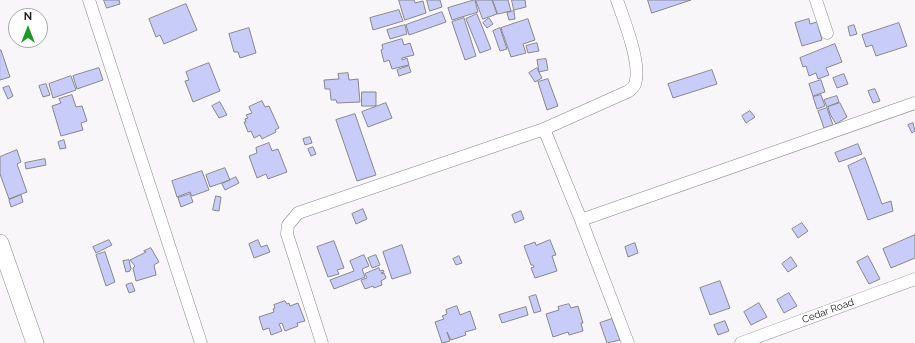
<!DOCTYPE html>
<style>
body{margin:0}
#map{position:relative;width:915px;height:343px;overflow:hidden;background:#f9f6fa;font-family:Raleway,sans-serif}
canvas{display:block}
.north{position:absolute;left:8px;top:8px;width:40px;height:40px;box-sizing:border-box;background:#fff;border:1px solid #a7a7a7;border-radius:50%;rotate:0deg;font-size:11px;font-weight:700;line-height:16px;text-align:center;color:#242324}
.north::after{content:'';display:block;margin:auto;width:14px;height:18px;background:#219726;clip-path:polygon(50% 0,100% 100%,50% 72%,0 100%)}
</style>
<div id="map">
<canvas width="915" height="343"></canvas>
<div class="north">N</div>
</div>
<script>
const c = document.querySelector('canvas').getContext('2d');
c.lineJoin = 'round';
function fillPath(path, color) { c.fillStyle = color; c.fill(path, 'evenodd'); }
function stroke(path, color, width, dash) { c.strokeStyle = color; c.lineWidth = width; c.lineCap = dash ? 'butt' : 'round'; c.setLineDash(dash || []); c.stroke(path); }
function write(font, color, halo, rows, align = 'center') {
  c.font = font + ' Raleway,sans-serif'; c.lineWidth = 3; c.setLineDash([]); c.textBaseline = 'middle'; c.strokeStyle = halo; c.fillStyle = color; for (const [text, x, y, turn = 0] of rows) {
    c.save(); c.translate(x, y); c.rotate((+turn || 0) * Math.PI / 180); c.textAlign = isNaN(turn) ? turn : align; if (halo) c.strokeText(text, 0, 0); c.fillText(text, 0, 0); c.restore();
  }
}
const building = new Path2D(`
 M104 0H119L120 4 107 8Z
 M399 0H414L415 3 423 1 426 13 405 20Z
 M427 0H440L442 7 430 11Z
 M475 0 478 12 452 20 448 8Z
 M476 0H492L497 14 483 19Z
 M493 0H508L511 11 498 14Z
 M512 0H525L526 7 514 10Z
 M648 0H691L652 13Z
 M186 4 197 30 164 44 160 35 156 37 149 19Z
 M399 10 403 21 373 30 370 18Z
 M514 11 515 19 509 20 507 13Z
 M442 12 446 22 409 35 406 25Z
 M477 14 491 49 480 53 466 19Z
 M464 18 476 56 465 60 452 22Z
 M489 18 493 24 487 28 483 23Z
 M528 19 535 40 523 44 526 53 511 57 501 28Z
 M809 19 810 24 817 22 822 40 802 46 795 23Z
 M899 23 907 46 876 56 872 45 866 47 862 35Z
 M405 25 407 34 390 39 387 30Z
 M854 25 857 34 850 36 848 27Z
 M249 28 256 53 240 58 238 52H234L229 34Z
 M500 28 507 49 500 51 493 31Z
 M402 39 404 45 410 43 414 55 402 58V60L407 58 409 65 392 69 389 60 384 62 381 50 383 49 382 45Z
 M537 43 539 51 528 53 526 46Z
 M835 44 842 62 826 68 829 75 818 79 816 73 809 76 806 66 803 67 800 58Z
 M0 50H1L10 77 0 80Z
 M546 59 548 70 539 72 537 60Z
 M209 63 220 91 193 102 185 81 189 80 186 72Z
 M409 66 411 72 399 76 397 70Z
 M99 68 103 80 77 89 73 76Z
 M537 68 542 78 535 82 529 73Z
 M712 70 717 84 673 98 668 84Z
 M348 73 349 80 358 79 360 102 337 103 336 100H331L330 89H325L324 80 339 79 338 74Z
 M844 74 848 84 837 88 833 78Z
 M71 76 76 90 53 98 49 84Z
 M548 79 558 106 547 110 538 82Z
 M821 80 825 92 813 96 809 84Z
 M46 84 50 95 43 97 39 86Z
 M9 86 13 96 8 99 3 88Z
 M875 89 880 101 873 103 868 91Z
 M362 92H376V106H362Z
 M72 95 76 107 82 106 87 121 81 123 83 130 61 136 52 106 61 103 59 99Z
 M821 95 825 106 817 109 813 97Z
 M837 96 839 102 827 107 824 100Z
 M262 101 265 107 269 106 279 128 275 130 276 132 262 139 260 135 254 138 251 131 248 132 244 122H246L245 119 248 118 246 115 252 113 249 107Z
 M220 102 227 115 219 118 212 106Z
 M386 103 392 118 368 127 362 112Z
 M840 103 847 117 836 124 830 114 828 107Z
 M827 108 833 125 824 128 818 111Z
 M750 111 755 117 746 123 742 116Z
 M355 114 376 175 357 181 336 120Z
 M913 123 915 131 912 133 908 125Z
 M310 137 312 143 305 145 303 139Z
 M64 140 66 148 60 149 58 142Z
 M269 143 272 151 278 149 287 172 268 179 266 174 257 178 249 156 257 153 256 148Z
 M858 144 862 154 839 162 835 153Z
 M313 147 316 154 311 156 308 149Z
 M17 150 21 162 17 164 27 192 9 199 0 174V157Z
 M865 158 882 204 891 201 893 211 868 220 848 166Z
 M45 159 46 165 26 169 25 163Z
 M225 168 230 180 210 187 206 175Z
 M202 171 209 190 192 196 190 192 177 197 172 181Z
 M236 177 239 183 225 190 222 184Z
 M190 194 193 202 181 207 178 198Z
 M21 195 23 202 11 207 9 200Z
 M216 196 221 197 219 211 213 210Z
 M363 209 367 219 356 224 352 214Z
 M521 211 524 219 515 223 512 215Z
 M802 223 808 231 798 238 792 229Z
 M915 235V258L891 268 883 249Z
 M109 240 112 245 96 253 93 247Z
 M258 240 261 247 267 245 270 252 254 258 249 244Z
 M550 240 556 255 552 256 557 271 535 278 531 268 534 267 533 265H531L524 246 535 242 536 245Z
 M334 241 344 268 337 270 339 274 328 277 317 247Z
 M635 243 638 253 628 257 625 247Z
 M402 245 411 273 392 279 383 252Z
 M151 248 159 262 154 265 156 275 136 281 133 268 135 266 130 260 146 252 144 251Z
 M105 252 115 282 106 286 96 255Z
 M364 255 369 266 362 269 365 277 334 289 330 280 354 271 350 261Z
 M376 255 380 265 372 268 368 258Z
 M459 256 462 263 456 265 453 259Z
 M868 256 880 279 869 284 857 262Z
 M791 257 797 266 788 272 782 264Z
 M129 260 131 269 130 270V271L126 272 123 261Z
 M379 268 380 271 383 270 384 272 381 273 382 274 384 273 386 278 381 281 382 285 374 288 373 286 365 289 361 280 367 278 365 274Z
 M720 281 730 308 710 315 700 288Z
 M132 283 135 291 129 293 126 285Z
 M789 293 797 306 784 313 777 300Z
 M536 295 541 311 534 313 529 297Z
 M285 301 287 304 289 303 290 306 298 303 305 321 297 323 298 326 285 331 282 323 279 324 282 331 271 335 269 328 263 330 259 317 274 312 273 309 275 308 274 305Z
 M759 303 767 317 751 325 744 312Z
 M569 304 571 308 578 306 583 323H581L583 331 569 335 568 332 553 337 546 314 559 310 558 307Z
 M457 306 460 315 470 311 476 329 465 332 466 335 451 340 447 332 450 341 442 343 435 322 444 319 442 316 447 314 446 310Z
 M526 307 528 315 502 323 499 315Z
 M612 319 620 340 607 343 600 323Z
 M725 321 729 331 718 335 714 325Z`);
const street = new Path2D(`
 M89 0 201 343
 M816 0 827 33
 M544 129 581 220 628 343
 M581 220 915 103
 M322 343 287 234 288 225 298 213 544 129 629 91C631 89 634 87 635 84 642 65 624 20 617 0
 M741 343 915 279`);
const secondary = new Path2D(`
 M0 243 35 343`);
const streetNames = [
 ["Cedar Road",828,311,-20]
];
fillPath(building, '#c7ccf9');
stroke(building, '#87878b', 1);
stroke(street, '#8a888b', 13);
stroke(secondary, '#8a888b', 18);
stroke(street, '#fff', 12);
stroke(secondary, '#fff', 17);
write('10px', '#242324', '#fff', streetNames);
</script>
